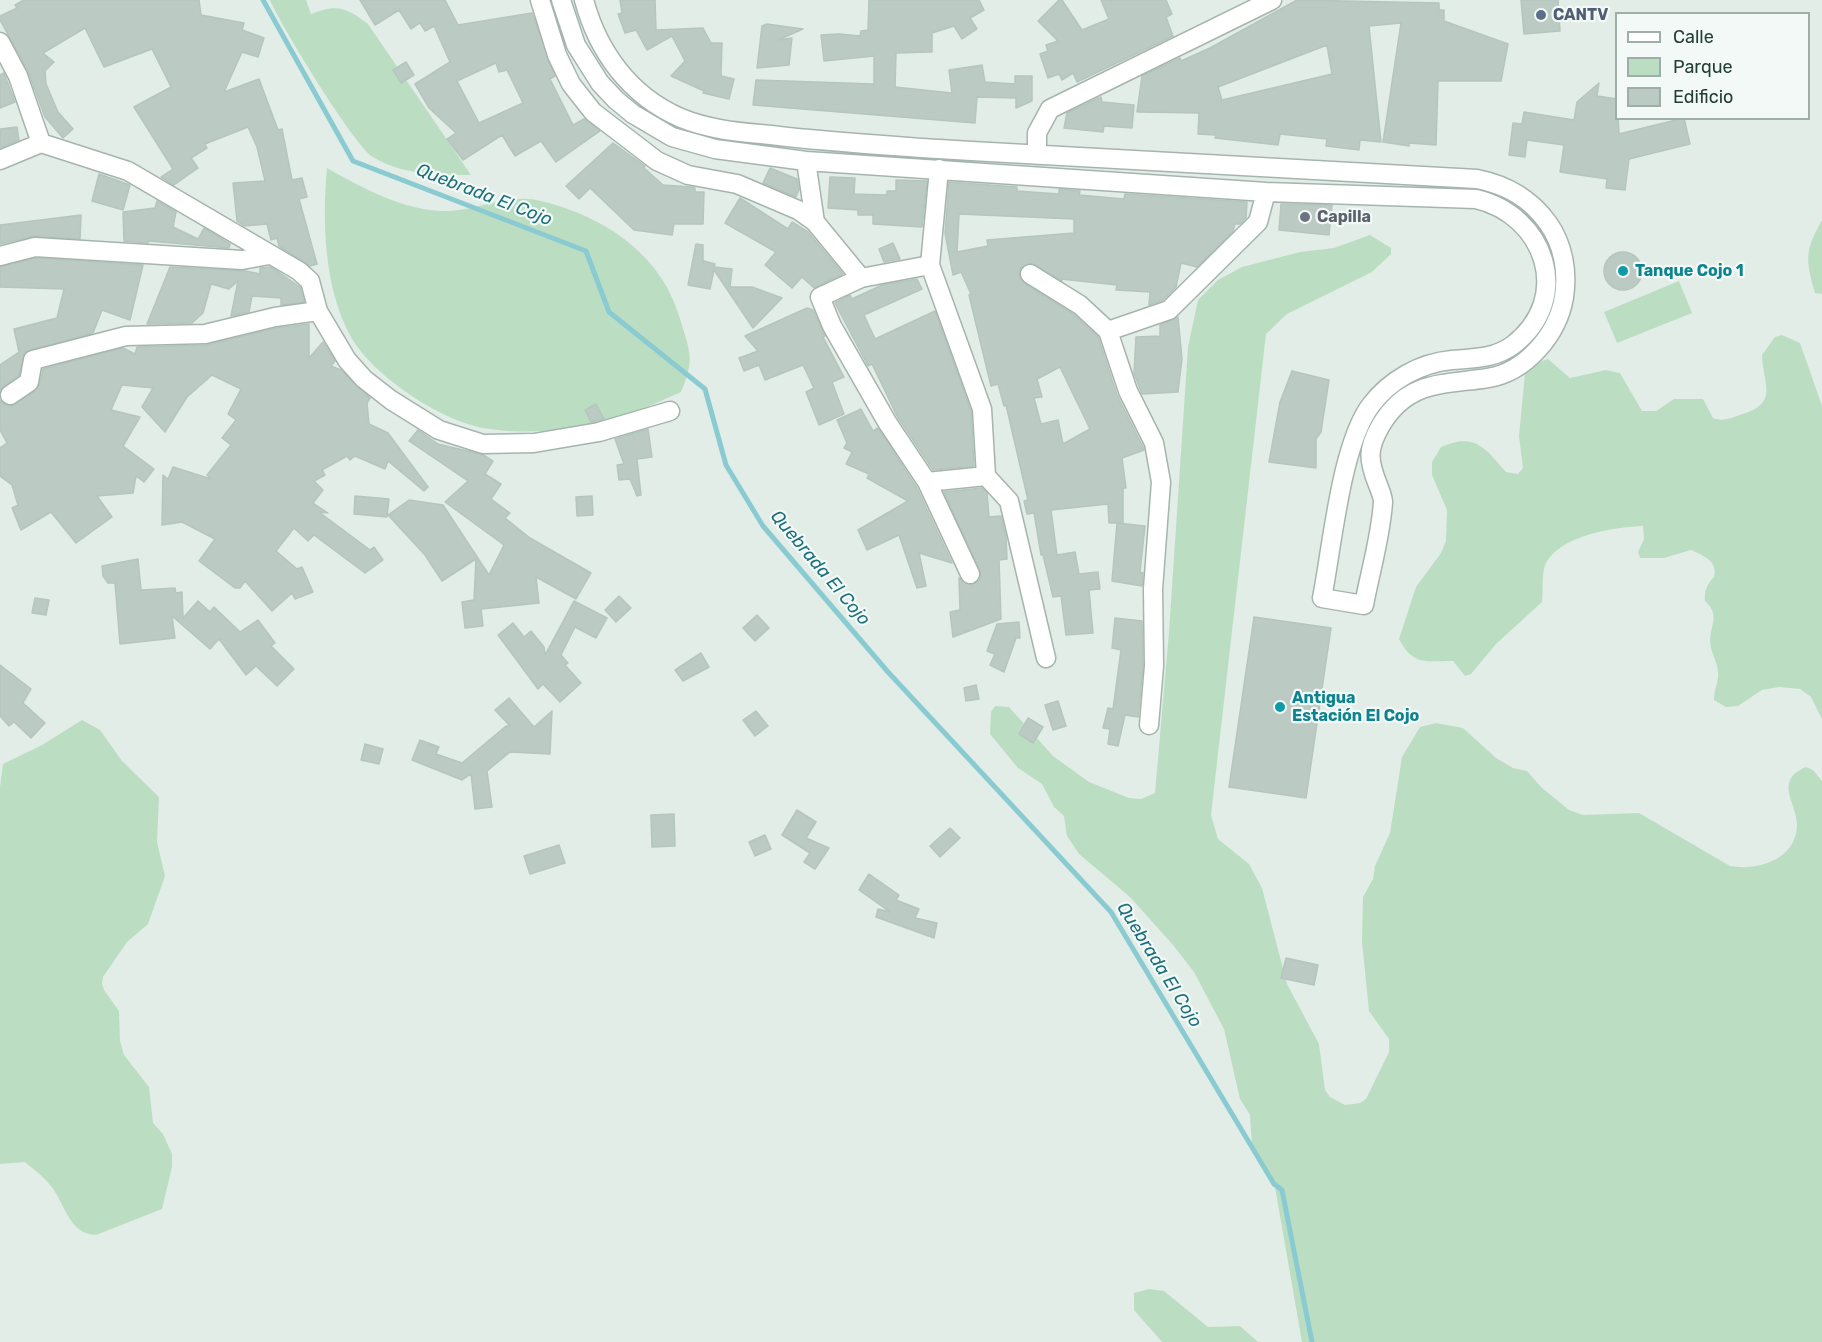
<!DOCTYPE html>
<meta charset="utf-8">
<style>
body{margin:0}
#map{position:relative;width:1822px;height:1342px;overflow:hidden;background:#e2ede7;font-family:Rubik,sans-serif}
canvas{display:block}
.legend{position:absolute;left:1615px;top:12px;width:195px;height:108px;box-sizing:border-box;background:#f3f9f6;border:2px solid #9faea9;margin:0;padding:8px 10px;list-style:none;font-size:18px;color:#223e35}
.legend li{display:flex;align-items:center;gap:12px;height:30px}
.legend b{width:30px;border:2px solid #9faea9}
</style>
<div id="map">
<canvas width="1822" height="1342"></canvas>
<ul class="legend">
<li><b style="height:8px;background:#fff"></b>Calle</li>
<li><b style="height:16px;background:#bbdec2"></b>Parque</li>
<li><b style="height:16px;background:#bbcac3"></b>Edificio</li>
</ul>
</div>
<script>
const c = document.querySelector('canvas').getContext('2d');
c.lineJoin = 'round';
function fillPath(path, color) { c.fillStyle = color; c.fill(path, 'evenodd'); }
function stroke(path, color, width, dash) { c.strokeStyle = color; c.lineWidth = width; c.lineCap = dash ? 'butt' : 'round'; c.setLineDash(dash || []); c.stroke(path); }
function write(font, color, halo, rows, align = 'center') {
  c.font = font + ' Rubik,sans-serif'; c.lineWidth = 4.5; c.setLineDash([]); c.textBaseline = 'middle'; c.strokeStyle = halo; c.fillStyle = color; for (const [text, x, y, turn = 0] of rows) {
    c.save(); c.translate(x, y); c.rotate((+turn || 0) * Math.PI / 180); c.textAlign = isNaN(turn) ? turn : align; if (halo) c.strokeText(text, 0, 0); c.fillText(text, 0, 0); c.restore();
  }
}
const green = new Path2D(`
 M270 0H306L311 14C338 4 345 7 368 24L471 175C437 175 403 175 373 157 354 146 280 24 270 0Z
 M327 168C362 188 408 213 450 211 480 209 511 193 541 201 606 217 663 255 681 322 691 354 694 361 681 392 645 408 608 425 569 429 541 432 511 433 483 428 440 420 372 375 351 337 324 288 322 222 327 168Z
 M1822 220V294L1815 293C1805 258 1805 251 1822 220Z
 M1370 235 1391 248V254L1372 272 1287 314 1266 334 1211 815 1218 839 1249 864 1262 888 1287 984 1319 1044 1325 1090 1330 1097 1345 1105 1360 1103 1366 1099 1389 1052V1039L1369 1011 1362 942 1363 897 1373 879 1375 866 1390 833 1402 757 1420 727 1436 723 1463 728 1496 758 1513 768 1527 771 1541 787 1569 810 1583 815 1639 813 1730 866C1757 871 1797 860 1797 824 1797 803 1773 781 1806 767L1813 770 1822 781V1342H1302L1275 1187 1252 1146 1250 1115 1240 1099 1224 1029 1194 972 1173 945 1130 897 1079 854 1067 836 1064 816 1054 807 1042 784 1018 768 990 734 991 712 995 706 1009 707 1053 756 1089 782 1129 798 1141 799 1155 793 1169 632 1188 347 1198 300 1218 280 1242 267 1300 252 1334 248Z
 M1679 281 1692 313 1617 343 1604 312Z
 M1782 335 1800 343 1822 406V719L1811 697 1800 689 1779 687 1762 690 1738 706 1726 707 1714 700C1714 689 1719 682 1718 672 1717 660 1710 652 1710 640 1711 623 1720 615 1705 601 1704 591 1707 584 1714 577 1718 561 1704 556 1691 550L1664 558H1640L1638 552 1644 539 1643 526C1615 527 1553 536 1544 569 1542 579 1543 592 1542 602L1496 644 1471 674 1465 676 1453 661C1426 661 1413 666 1399 639L1416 587 1441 553 1446 541 1447 510 1432 475V462L1441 447C1475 432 1485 448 1506 472L1518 474 1523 468 1519 436 1525 373 1536 363 1548 359 1570 378 1606 370 1620 373 1642 411H1656L1674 399H1703L1713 418C1722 422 1731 418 1740 415 1780 403 1763 386 1762 355L1775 337Z
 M82 720 100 730 122 761 159 797 157 842 165 876 148 924 127 942 103 977 102 984 104 990 119 1011 120 1041 124 1055 149 1087 153 1123 163 1134 172 1154V1167L162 1209 96 1235C68 1234 65 1202 50 1185 43 1176 33 1169 25 1162L0 1164V787L3 764 42 745Z
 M1149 1289 1164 1291 1208 1327 1240 1326 1258 1342H1162L1134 1310V1293Z`);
const stream = new Path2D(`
 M263 0 353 161 586 251 609 312 705 389 726 465 763 526 888 672 1111 912 1274 1184 1282 1190 1312 1342`);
const building = new Path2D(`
 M24 0H199L201 15 244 23 242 30 264 38 258 57 242 52 224 92 259 79 278 130 282 129 292 180 302 178 307 197 299 199 317 264 310 266 279 246 277 238 271 240 267 224 244 226 237 221 233 183 265 181 257 147 248 127 205 144 207 148 191 158 198 168 174 185 161 177 173 169 134 107 171 87 152 49 104 67 85 28 43 53 54 62 45 71 46 84 58 112 73 129 63 138 45 117 28 71 0 20V16L17 8 15 5Z
 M360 0H445L458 25 532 13 555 76 550 79 573 125 584 119 600 131 556 162 541 141 515 156 502 135 463 160 447 139 456 133 429 108 415 84 450 62 434 26 425 31 420 23 411 29 399 10 375 25ZM496 63 499 72 507 70 523 103 479 123 457 81Z
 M620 0H655L656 30 703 28 711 43H722L721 76 734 79 729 99 703 93 704 91 671 76 685 61 672 36 647 50 636 30 625 33 618 14 622 13Z
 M869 0H979L984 10 970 18 977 29 962 39 954 26 932 33V52L896 53 895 87 952 93 949 70 982 65 985 82 1015 84V76H1032V101L1016 108V98L977 97 975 123 753 105 756 80 874 84V56L824 61 821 35 839 34 860 36 861 31 868 30Z
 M1059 0H1062L1082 30 1109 19 1101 0H1166L1172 14 1166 17 1173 36 1077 82 1073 73 1062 80 1059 74 1048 78 1040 54 1048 51 1046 45 1058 41 1038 21Z
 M1297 0 1439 3V10H1444V21L1508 44 1501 81H1438L1436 145 1409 143V146L1383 142 1401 23 1369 26 1381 142 1360 140 1359 150 1326 146 1327 139 1280 134 1278 145 1215 138 1216 135 1198 134 1199 113 1137 112 1142 76 1180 58 1181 61 1210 48ZM1327 45 1332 74 1222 100 1218 87Z
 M1521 0H1558L1560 31 1524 34Z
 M767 24 803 29 778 40 792 38 789 65 757 68 762 26Z
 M406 62 414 75 401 83 393 70Z
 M4 73 15 102 0 108V75Z
 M1599 83 1597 96 1617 99 1619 134 1684 118 1690 144 1629 159 1625 190 1606 188 1607 179 1560 172 1564 145 1527 140 1525 157 1509 155 1513 123 1522 124 1524 112 1574 120 1577 102Z
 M1101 97 1102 102 1134 105 1132 128 1104 126 1103 132 1064 128 1067 113Z
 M17 127 19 140 0 148V129Z
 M613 143 645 166 644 168 663 185 691 187 695 188V192H704L703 224H674L672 235 634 230 590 188 579 199 566 186Z
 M770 168 797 179 799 190 796 197 763 183Z
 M99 174 130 185 123 210 92 201Z
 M830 177 855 178 854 194 887 195V191H896V180L927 181 922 227 873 224V215H858V210L828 208Z
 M949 182 1017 187V191L1059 194V189L1080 191 1079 195 1124 199 1125 194 1247 202 1246 218 1240 224H1235L1233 231 1197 267 1181 263 1176 287 1163 300 1149 305 1150 292 1116 290 1117 285 1061 279 1062 281 1031 263 1020 269 1019 274 1024 283 1073 314 1098 337 1117 395 1143 447 1144 450 1122 458 1126 488H1123V523H1109L1108 504 1051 510 1057 555 1075 552 1079 574 1098 572 1100 589 1089 590 1093 633 1066 635 1061 596 1053 597 1043 555H1041L1034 513 1027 514 1024 501 1028 500 1006 405 1004 406 998 384 991 386 969 295 971 294 961 272 953 275 945 233ZM959 214 1074 219V233L987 240 988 246 957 252ZM1060 367 1090 429 1063 444 1058 420 1041 424 1034 398 1042 397 1037 379Z
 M740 198 788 229 792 222 808 232 843 274 814 288 802 277 792 288 765 265 776 252 725 223Z
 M157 201 176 212 173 227 198 239 204 228 230 244 229 248 149 241 148 243 124 241 123 212 155 208Z
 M1281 204 1332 205 1329 235 1279 230Z
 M81 215 80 239 35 236 0 244V225Z
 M893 243 900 259 884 262 879 249Z
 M696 244 703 245V263L704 261 715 264 714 267 732 269 730 287H752L782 298 753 328 714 270 710 289 688 285Z
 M1604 271a19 19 0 1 1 38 0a19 19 0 1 1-38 0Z
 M36 258 143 265 130 320 102 310 93 333 25 352 19 375 0 390V365L19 352 14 329 57 318 64 289 0 287V267Z
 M170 267 246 271 260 274V268L271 267 300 287 304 302 281 305V298L252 296 249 312 231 316 238 281 229 289 211 284 203 313 192 323 147 324Z
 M917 279 922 289 864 315 875 339 935 311 971 411 974 466 933 470 897 416 872 364 868 366 835 303 850 295 852 299 882 285Z
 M807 308 813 310 825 336 823 337 844 377 832 382 844 414 819 425 806 392 814 388 803 365 765 380 759 365 744 371 739 358 758 351 745 336Z
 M1178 317 1182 359 1178 392 1142 394 1134 373 1136 337 1160 336V325Z
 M309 324V358L323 342 335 361 331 366 341 370 370 398 367 403 369 424 388 433 428 487 424 491 388 461 385 469 355 456 350 460 347 456 322 470 325 475 314 481 323 490 313 503 328 513 319 512 370 550 374 547 383 560 365 573 314 535 308 541 294 528 276 551 297 569 302 567 313 592 295 599 292 593 272 611 245 581 240 588H235L199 561 215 539 182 522 162 525 163 475 168 479 173 467 211 479 207 475 231 445 222 438 236 420 228 414 241 389 212 375 187 397 165 432 142 407 153 388 122 385 111 410 140 417 123 446 154 469 144 482 136 476 133 493 97 496 112 517 76 543 51 512 21 530 12 508 18 505 12 485 0 476V448L7 443 0 430V400L5 405 11 406 35 391 40 384 43 369 123 348 135 354 137 347 206 345 277 328Z
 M1292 371 1329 380 1321 432 1316 439V468L1269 462 1280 402Z
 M596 404 604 419 591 422 585 410Z
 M861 409 873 431 878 428 917 488 952 563 919 553 926 586 917 588 899 535 867 550 858 530 908 501 867 478 869 474 846 464 852 452 844 448 847 443 837 420Z
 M648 429 652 457 637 459 641 495 637 496 630 479 619 480 617 465 624 464 615 439Z
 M418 430 438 444 484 455 493 461 485 474 501 484 491 499 510 513 505 518 530 538 591 573 576 599 536 577 539 603 481 609 483 626 465 628 462 602 474 600 476 559 442 581 425 555 388 515 409 500 443 505 489 575 504 545 445 502 468 481 409 441Z
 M982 488 987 493 989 517 1001 516 1006 537 1007 559 999 560 1001 619 953 637 950 612 960 610 959 578 970 585 979 581 981 574 944 492Z
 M355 496 389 499 387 517 354 514Z
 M592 496 593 515 577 516 576 497Z
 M1117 523 1145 526 1140 572 1143 573 1142 586 1112 581Z
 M138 559 141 590 175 588 176 593 182 592 183 618 198 601 210 612 214 607 240 632 258 620 275 643 271 646 294 669 277 686 256 666 246 675 219 639 210 649 172 616 175 638 120 644 115 583H108L103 576 102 566Z
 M619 596 631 608 616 622 605 610Z
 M35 598 49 600 46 615 32 613Z
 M574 601 607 618 596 638 575 627 561 655 568 663 565 665 581 683 560 702 543 684 538 689 498 635 513 623 524 637 531 631 544 647 545 655Z
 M757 615 769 628 755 641 743 628Z
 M1254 617 1331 628 1306 798 1229 787Z
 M1115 618 1142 621 1143 666 1138 717 1125 715 1118 746 1108 744 1110 729 1103 728 1108 708 1113 709 1121 650 1112 648Z
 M1019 622 1020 638H1016L1004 672 990 665 995 654 987 651 997 624Z
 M701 653 709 667 683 681 675 670Z
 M0 665 31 689 23 703 45 723 31 738 14 722 9 726 0 716Z
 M976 685 979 699 966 701 964 688Z
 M509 698 534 727 552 711 550 754 510 752 487 771 492 807 475 809 471 774 462 780 412 760 420 740 439 747 436 754 462 763 506 726H510L495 710Z
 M1058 701 1066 726 1053 730 1045 705Z
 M756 711 768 726 755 736 743 720Z
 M1028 718 1043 727 1033 743 1019 734Z
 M365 744 383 749 379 764 361 760Z
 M797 810 816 822 806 838 829 848 815 869 804 862 810 853 782 835Z
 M674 814 675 846 652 847 651 815Z
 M950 828 960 838 940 857 930 846Z
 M765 835 771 849 755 856 749 842Z
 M559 845 565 863 530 874 524 856Z
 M869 874 899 895 896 900 919 909 915 918 937 923 934 938 876 917 878 909 890 912 859 890Z
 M1286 958 1318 965 1314 985 1281 978Z`);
const minor = new Path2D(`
 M540 0 557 55 571 84 593 112 657 161 688 175 737 184 798 210 815 222
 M561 0 576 45 600 83 616 100 633 114 672 137 715 149 806 161 1266 192 1476 199C1545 215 1574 298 1513 345 1494 359 1474 358 1452 360 1420 363 1390 380 1371 405 1341 444 1332 548 1322 598L1364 605C1370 572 1381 536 1383 502 1383 497 1380 490 1378 485 1368 460 1367 449 1381 425 1408 380 1443 385 1488 378 1526 372 1558 334 1564 297 1568 271 1563 244 1548 223 1530 198 1507 185 1477 179 1297 170 1118 160 939 149 882 145 827 142 771 135 740 132 710 130 681 118 630 96 598 52 584 0
 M0 42 18 76 41 143
 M1037 155V133L1050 109 1272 0
 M0 160 41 143 128 171 299 271 310 281 318 311 347 360 364 379 391 400 439 430 483 444 534 443 599 432 670 411
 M806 161 815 222 861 278
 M939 169 930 265 982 409 986 476 1009 501 1046 658
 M0 256 35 247 242 260 269 255
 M930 265 861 278 820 297 832 326 887 422 927 482 970 574
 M1030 274 1080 305 1108 331 1128 391 1154 443 1161 482 1153 589 1154 666 1149 725
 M1108 331 1169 310 1258 222 1266 192
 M10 395 29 382 33 360 126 336 205 334 275 317 318 311
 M927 482 986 476`);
const markers = [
 [1541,15,6,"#5c6f8a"],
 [1305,217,6,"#6b7280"],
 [1623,271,6,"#0f9aa8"],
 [1280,707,6,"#0f9aa8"]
];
const serviceNames = [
 ["CANTV",1553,15]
];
const worshipNames = [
 ["Capilla",1317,217]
];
const cultureNames = [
 ["Tanque Cojo 1",1635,271],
 ["Antigua",1292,698],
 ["Estación El Cojo",1292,716]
];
const waterNames = [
 ["Quebrada El Cojo",484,195,21],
 ["Quebrada El Cojo",820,568,50],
 ["Quebrada El Cojo",1159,965,58]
];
fillPath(green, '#bbdec2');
stroke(stream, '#8acbd2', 5);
fillPath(building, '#bbcac3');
stroke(building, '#b5c6be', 1.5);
stroke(minor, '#a5b5ae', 21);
stroke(minor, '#fff', 18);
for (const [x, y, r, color] of markers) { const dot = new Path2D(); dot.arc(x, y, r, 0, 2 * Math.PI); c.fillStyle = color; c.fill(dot); stroke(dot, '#f3f9f6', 2); }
write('bold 16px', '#4e5e75', '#f3f9f6', serviceNames, 'left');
write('bold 16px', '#5b616d', '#f3f9f6', worshipNames, 'left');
write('bold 16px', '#0d838f', '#f3f9f6', cultureNames, 'left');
write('italic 18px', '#1c707b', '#f3f9f6', waterNames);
</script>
